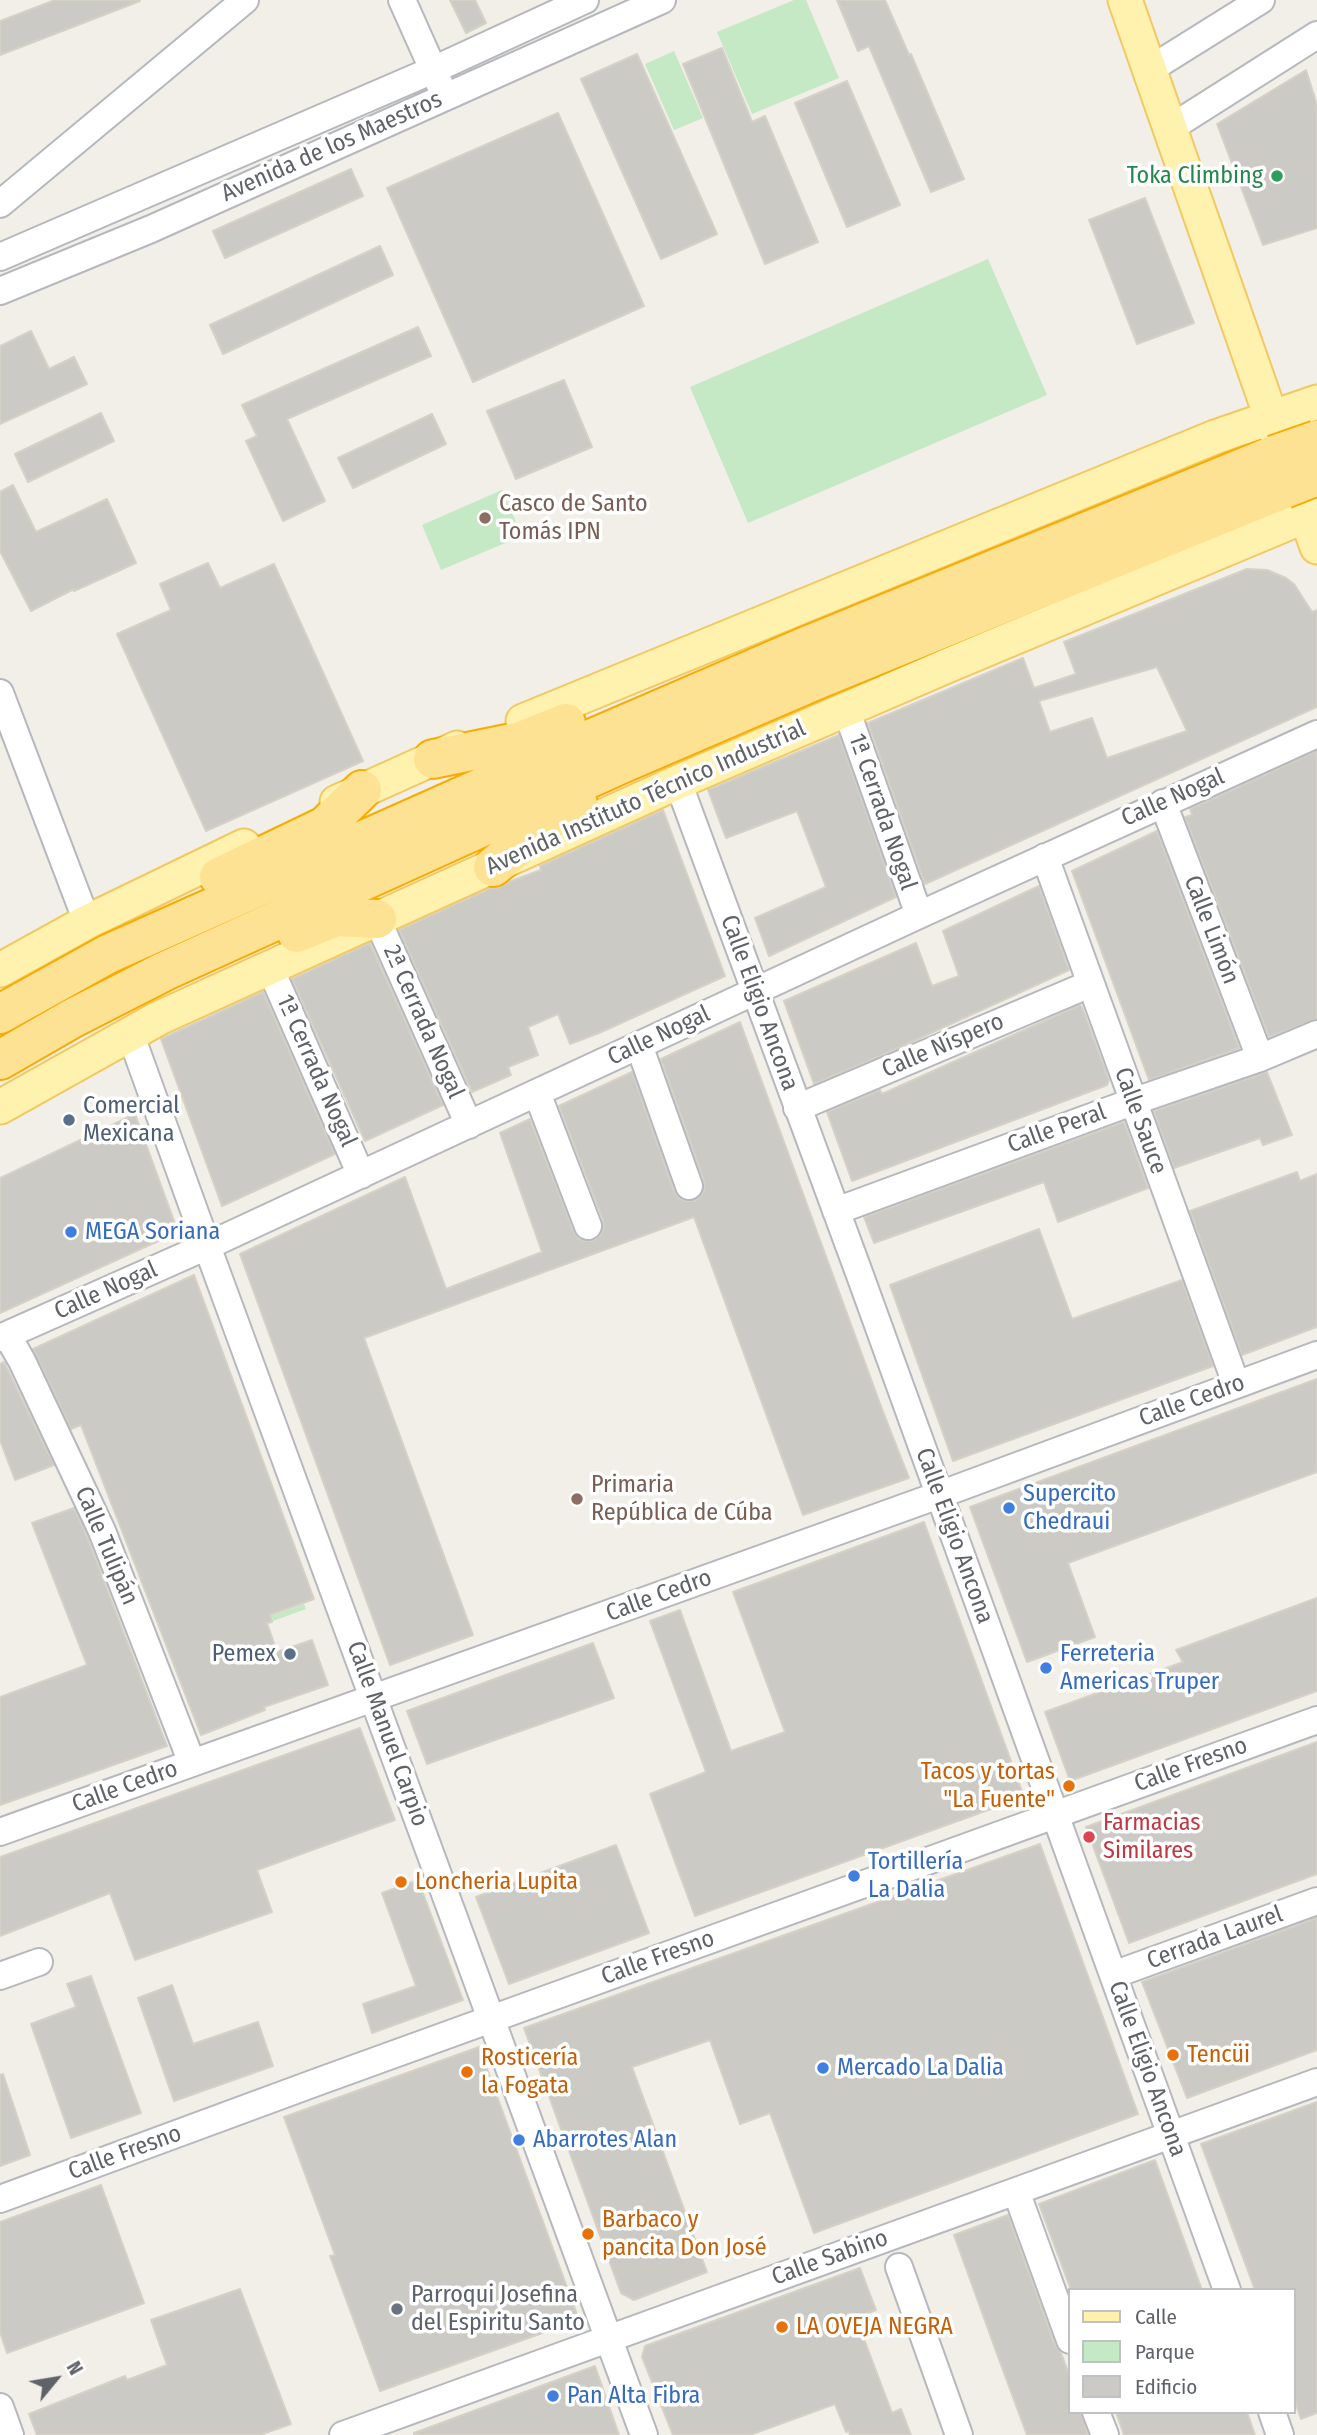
<!DOCTYPE html>
<meta charset="utf-8">
<style>
body{margin:0}
#map{position:relative;width:1317px;height:2435px;overflow:hidden;background:#f1efe8;font-family:"Fira Sans Condensed",sans-serif}
canvas{display:block}
.legend{position:absolute;left:1068px;top:2288px;width:228px;height:126px;box-sizing:border-box;background:#fff;border:2px solid #bfc1c3;margin:0;padding:9px 12px;list-style:none;font-size:21px;color:#5f6368}
.legend li{display:flex;align-items:center;gap:14px;height:35px}
.legend b{width:35px;border:2px solid #bfc1c3}
.north{position:absolute;left:21px;top:2344px;width:70px;height:70px;-webkit-text-stroke:5px #fff;paint-order:stroke;rotate:60deg;font-size:19px;font-weight:700;line-height:28px;text-align:center;color:#5f6368}
.north::after{content:'';display:block;margin:auto;width:24px;height:32px;background:#5f6368;clip-path:polygon(50% 0,100% 100%,50% 72%,0 100%)}
</style>
<div id="map">
<canvas width="1317" height="2435"></canvas>
<ul class="legend">
<li><b style="height:9px;background:#fff2af"></b>Calle</li>
<li><b style="height:19px;background:#c5e8c5"></b>Parque</li>
<li><b style="height:19px;background:#cccac5"></b>Edificio</li>
</ul>
<div class="north">N</div>
</div>
<script>
const c = document.querySelector('canvas').getContext('2d');
c.lineJoin = 'round';
function fillPath(path, color) { c.fillStyle = color; c.fill(path, 'evenodd'); }
function stroke(path, color, width, dash) { c.strokeStyle = color; c.lineWidth = width; c.lineCap = dash ? 'butt' : 'round'; c.setLineDash(dash || []); c.stroke(path); }
function write(font, color, halo, rows, align = 'center') {
  c.font = font + ' "Fira Sans Condensed",sans-serif'; c.lineWidth = 7; c.setLineDash([]); c.textBaseline = 'middle'; c.strokeStyle = halo; c.fillStyle = color; for (const [text, x, y, turn = 0] of rows) {
    c.save(); c.translate(x, y); c.rotate((+turn || 0) * Math.PI / 180); c.textAlign = isNaN(turn) ? turn : align; if (halo) c.strokeText(text, 0, 0); c.fillText(text, 0, 0); c.restore();
  }
}
const green = new Path2D(`
 M794 0H806L839 78 752 114 717 32Z
 M674 51 703 118 674 130 645 64Z
 M988 259 1047 395 748 523 690 387Z
 M502 490 522 536 441 570 422 525Z
 M304 1604 306 1609 273 1621 271 1616Z`);
const building = new Path2D(`
 M55 0H140V1L0 55V21Z
 M450 0H475L486 23 466 33Z
 M837 0H885L909 55 911 54 964 179 931 192 869 46 858 51Z
 M722 48 752 122 765 116 818 242 765 264 683 64Z
 M637 54 717 234 661 259 581 79Z
 M1306 70 1317 105V228L1263 245 1217 124Z
 M847 81 900 205 847 227 795 103Z
 M558 113 644 306 473 382 387 188Z
 M351 169 363 196 225 258 213 231Z
 M1145 198 1194 323 1137 344 1089 220Z
 M380 246 393 275 223 354 210 325Z
 M418 327 431 356 287 419 325 501 283 521 246 441 257 436 242 405Z
 M31 331 49 369 74 357 87 384 0 424V346Z
 M564 380 592 447 516 479 487 411Z
 M101 413 114 441 28 482 15 454Z
 M432 414 446 444 353 488 338 458Z
 M13 485 36 532 107 499 136 563 74 591V589L31 611 0 551V492Z
 M208 563 220 588 274 564 363 761 206 831 117 634 171 610 160 584Z
 M1247 569 1267 570 1286 578 1294 584 1312 612 1317 610V707L925 884 868 723 1023 658 1034 688 1076 674 1064 642ZM1157 667 1187 731 1107 758 1092 718 1050 732 1039 701Z
 M839 735 896 897 769 956 755 918 826 887 797 811 726 838 708 790Z
 M1317 751V1019L1269 1037 1185 817 1192 815 1190 809Z
 M663 810 725 976 599 1033 570 1044 558 1014 528 1027 538 1055 508 1067 511 1075 472 1092 399 930 491 888H497L511 881 541 870 540 866Z
 M1157 831 1239 1048 1149 1080 1072 871Z
 M1039 886 1069 970 894 1050 814 1084 784 1001 916 943 932 986 959 976 943 931Z
 M370 943 443 1105 365 1141 292 979Z
 M263 992 335 1154 222 1206 161 1039Z
 M1080 1005 1082 1007 1109 1080 1107 1085 852 1181 827 1112 880 1090 882 1094Z
 M740 1022 882 1409 909 1478 803 1515 694 1217 364 1338 473 1635 390 1665 240 1254 405 1177 446 1289 542 1252 500 1133 530 1119 574 1232 578 1238 585 1241 594 1240 600 1236 603 1229V1220L559 1106 632 1072 674 1191 678 1197 685 1201H695L700 1197 704 1190V1181L661 1059Z
 M1267 1072 1292 1135 1263 1145 1260 1138 1174 1168 1154 1111Z
 M135 1114 178 1232 0 1313V1178Z
 M1124 1122 1148 1188 1058 1222 1044 1182 874 1243 864 1217Z
 M1297 1172 1300 1181 1317 1174V1327L1242 1355 1190 1211Z
 M1039 1229 1072 1319 1182 1280 1213 1366 953 1461 890 1285Z
 M194 1275 314 1599 270 1615 272 1622 267 1623 277 1652 312 1640 328 1685 264 1707 265 1710 201 1735 81 1425 71 1429 33 1349Z
 M4 1362 54 1465 15 1480 0 1440V1364Z
 M1317 1379V1472L1068 1563 1095 1637 1027 1662 970 1507Z
 M74 1508 86 1534 167 1746 0 1805V1697L87 1665 32 1523Z
 M924 1522 1024 1797 695 1916 650 1794 706 1772 650 1621 680 1610 731 1751 785 1732 733 1592Z
 M1317 1598V1691L1070 1781 1045 1712 1183 1662 1176 1650Z
 M593 1643 614 1698 427 1764 407 1711Z
 M360 1728 395 1820 257 1870 272 1912 135 1960 110 1893 0 1936V1857Z
 M1317 1742V1874L1129 1943 1086 1827Z
 M1040 1844 1138 2114 814 2233 770 2113 740 2124 710 2040 632 2067 707 2272 634 2300 621 2293 524 2028Z
 M616 1845 649 1933 509 1984 476 1897Z
 M418 1880 463 2000 372 2033 363 2004 416 1986 382 1893Z
 M1317 1918V2050L1187 2098 1142 1982Z
 M91 1976 141 2113 71 2138 31 2024 76 2007 67 1984Z
 M172 1985 193 2044 258 2022 273 2066 174 2101 138 1998Z
 M479 2047 579 2320 380 2391 330 2256 335 2255 284 2117Z
 M3 2074 30 2155 0 2166V2075Z
 M1317 2102V2413L1301 2419 1294 2399V2290H1255L1201 2144Z
 M1155 2160 1202 2290H1071L1039 2204Z
 M101 2185 144 2303 7 2353 0 2332V2222Z
 M1008 2215 1055 2345 1061 2353 1070 2377V2412H1081L1088 2435H1027L997 2354 954 2235Z
 M860 2268 876 2310 856 2318 892 2413 901 2409 911 2435H850L849 2431 846 2432 835 2404 750 2435H673L642 2357 645 2346Z
 M240 2289 291 2424 260 2435H37L29 2414 125 2376 127 2380 167 2365 151 2320Z
 M595 2366 619 2435H414V2433Z
 M1116 2412H1247L1255 2435H1124Z`);
const minor = new Path2D(`
 M402 0 440 85
 M1149 70 1261 0
 M1169 129 1317 35
 M0 204 245 0
 M0 257 433 70 585 0
 M0 291 151 229 662 0
 M0 693 87 922
 M846 709 919 915
 M678 782 861 1278 1227 2290
 M1163 803 1260 1058
 M1045 857 1236 1384
 M377 919 469 1125
 M270 968 361 1175
 M130 1033 207 1246 644 2435
 M639 1045 689 1186
 M537 1093 588 1226
 M797 1108 1090 984
 M836 1211 1132 1102 1260 1058 1317 1034
 M7 1335 22 1361 102 1531 192 1763
 M0 1338 207 1246 919 915 1317 734
 M0 1832 939 1495 1317 1355
 M1113 1975 1317 1901
 M0 1976 39 1962
 M1016 2191 1070 2340
 M0 2199 320 2081 1317 1720
 M899 2267 959 2435
 M0 2407 10 2435
 M1096 2412 1105 2435
 M1272 2412 1280 2435
 M343 2435 1317 2082`);
const major = new Path2D(`
 M1125 0 1278 437
 M1298 494 1317 547
 M523 721 1215 437 1317 402
 M337 802 457 748
 M0 970 87 922 244 846
 M0 1107 159 1018 678 782 949 665 1317 511`);
const highway = new Path2D(`
 M433 759 521 741 566 723
 M493 867 561 811 578 804
 M219 877 325 826 362 790
 M297 933 336 917 377 919
 M0 1014 108 954 572 747 804 647 1274 455
 M0 1060 73 1018 165 971 619 765 821 678 1284 489`);
const highwayBridge = new Path2D(`
 M1274 455 1317 440
 M1284 489 1317 476`);
const markers = [
 [1277,176,7,"#2e9e5b"],
 [485,518,7,"#8d6e63"],
 [69,1120,7,"#5c6f8a"],
 [71,1232,7,"#3f7fe0"],
 [577,1499,7,"#8d6e63"],
 [1009,1508,7,"#3f7fe0"],
 [290,1654,7,"#5c6f8a"],
 [1046,1668,7,"#3f7fe0"],
 [1069,1786,7,"#e8710a"],
 [1089,1837,7,"#e0444e"],
 [854,1876,7,"#3f7fe0"],
 [401,1882,7,"#e8710a"],
 [1173,2055,7,"#e8710a"],
 [823,2068,7,"#3f7fe0"],
 [467,2072,7,"#e8710a"],
 [519,2140,7,"#3f7fe0"],
 [588,2234,7,"#e8710a"],
 [397,2309,7,"#6b7280"],
 [782,2327,7,"#e8710a"],
 [553,2396,7,"#3f7fe0"]
];
const streetNames = [
 ["Avenida de los Maestros",332,147,-24],
 ["Avenida Instituto Técnico Industrial",646,798,-24],
 ["Calle Nogal",1173,798,-24],
 ["1ª Cerrada Nogal",882,812,71],
 ["Calle Limón",1211,930,69],
 ["Calle Eligio Ancona",759,1003,70],
 ["2ª Cerrada Nogal",423,1022,66],
 ["Calle Nogal",659,1036,-25],
 ["Calle Níspero",943,1046,-23],
 ["1ª Cerrada Nogal",316,1071,66],
 ["Calle Sauce",1140,1121,70],
 ["Calle Peral",1057,1129,-20],
 ["Calle Nogal",106,1291,-24],
 ["Calle Cedro",1192,1401,-20],
 ["Calle Eligio Ancona",954,1536,70],
 ["Calle Tulipán",106,1546,67],
 ["Calle Cedro",659,1596,-20],
 ["Calle Manuel Carpio",387,1734,70],
 ["Calle Fresno",1191,1765,-20],
 ["Calle Cedro",125,1787,-20],
 ["Cerrada Laurel",1215,1938,-20],
 ["Calle Fresno",658,1958,-20],
 ["Calle Eligio Ancona",1147,2069,70],
 ["Calle Fresno",125,2153,-20],
 ["Calle Sabino",830,2258,-20]
];
const leisureNames = [
 ["Toka Climbing",1263,176]
];
const educationNames = [
 ["Casco de Santo",499,504],
 ["Tomás IPN",499,532],
 ["Primaria",591,1485],
 ["República de Cúba",591,1513]
];
const serviceNames = [
 ["Comercial",83,1106],
 ["Mexicana",83,1134],
 ["Pemex",276,1654,"right"]
];
const shopNames = [
 ["MEGA Soriana",85,1232],
 ["Supercito",1023,1494],
 ["Chedraui",1023,1522],
 ["Ferreteria",1060,1654],
 ["Americas Truper",1060,1682],
 ["Tortillería",868,1862],
 ["La Dalia",868,1890],
 ["Mercado La Dalia",837,2068],
 ["Abarrotes Alan",533,2140],
 ["Pan Alta Fibra",567,2396]
];
const foodNames = [
 ["Tacos y tortas",1055,1772,"right"],
 ["\"La Fuente\"",1055,1800,"right"],
 ["Loncheria Lupita",415,1882],
 ["Tencüi",1187,2055],
 ["Rosticería",481,2058],
 ["la Fogata",481,2086],
 ["Barbaco y",602,2220],
 ["pancita Don José",602,2248],
 ["LA OVEJA NEGRA",796,2327]
];
const healthNames = [
 ["Farmacias",1103,1823],
 ["Similares",1103,1851]
];
const worshipNames = [
 ["Parroqui Josefina",411,2295],
 ["del Espiritu Santo",411,2323]
];
fillPath(green, '#c5e8c5');
fillPath(building, '#cccac5');
stroke(building, '#d6d1c6', 2);
stroke(minor, '#b5b8bc', 30);
stroke(major, '#f2c960', 37);
stroke(highway, '#f9ab00', 42);
stroke(minor, '#fff', 26);
stroke(major, '#fff2af', 33);
stroke(highway, '#fde293', 38);
stroke(highwayBridge, '#f9ab00', 42, []);
stroke(highwayBridge, '#fde293', 38);
for (const [x, y, r, color] of markers) { const dot = new Path2D(); dot.arc(x, y, r, 0, 2 * Math.PI); c.fillStyle = color; c.fill(dot); stroke(dot, '#fff', 2.5); }
write('24px', '#5f6368', '#fff', streetNames);
write('24px', '#27864d', '#fff', leisureNames, 'right');
write('24px', '#785e54', '#fff', educationNames, 'left');
write('24px', '#4e5e75', '#fff', serviceNames, 'left');
write('24px', '#366cbe', '#fff', shopNames, 'left');
write('24px', '#c56008', '#fff', foodNames, 'left');
write('24px', '#be3a42', '#fff', healthNames, 'left');
write('24px', '#5b616d', '#fff', worshipNames, 'left');
</script>
